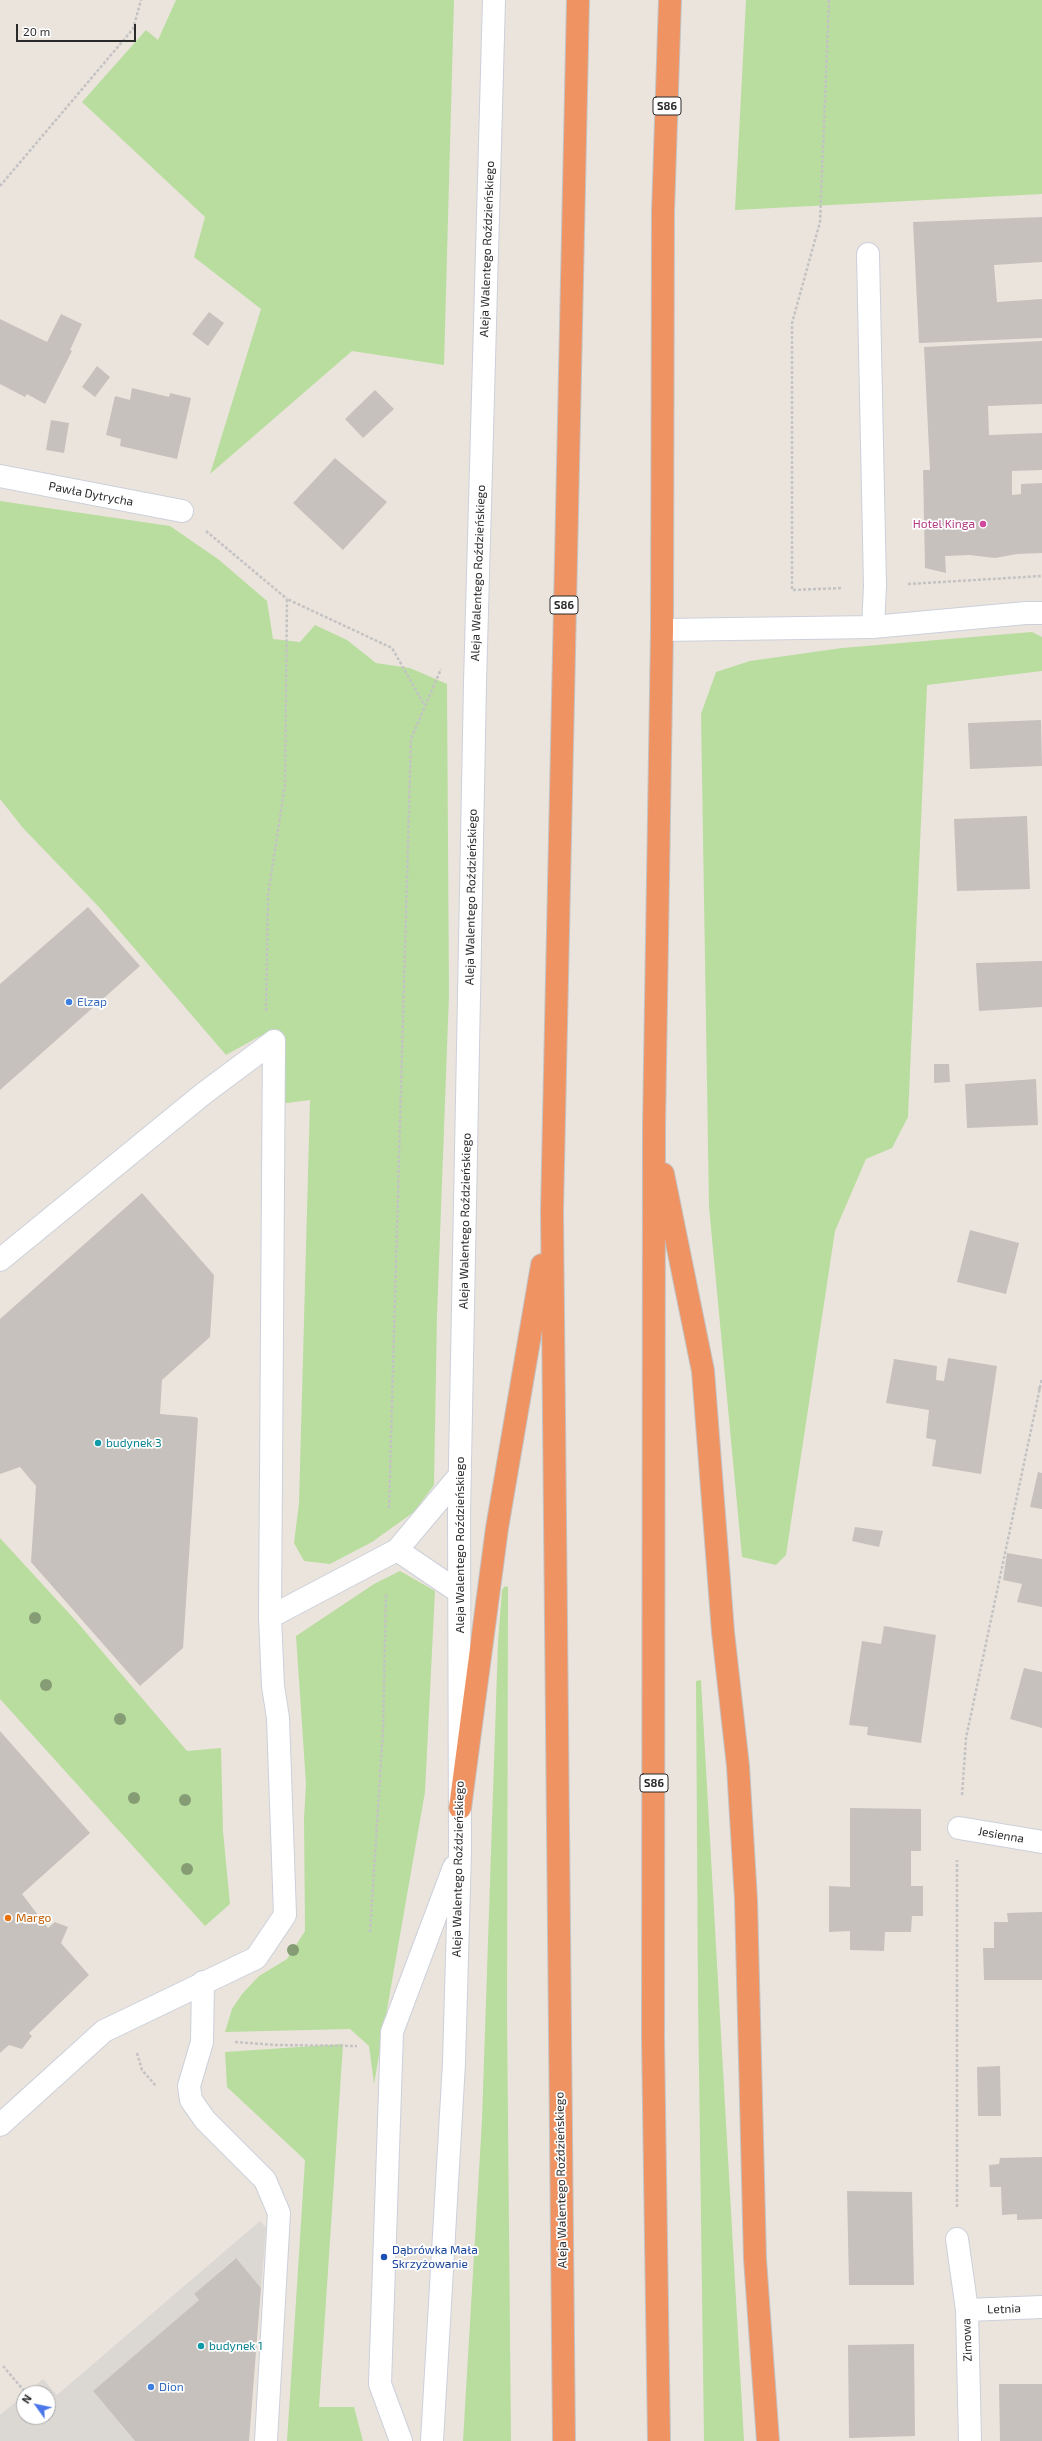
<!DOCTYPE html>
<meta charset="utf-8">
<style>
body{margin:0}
#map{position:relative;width:1042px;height:2441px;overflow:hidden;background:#ebe4dd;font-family:"Exo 2",sans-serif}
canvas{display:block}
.north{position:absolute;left:16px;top:2385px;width:40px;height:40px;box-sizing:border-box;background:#fff;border:1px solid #aaa;border-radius:50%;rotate:303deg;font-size:11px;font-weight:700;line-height:16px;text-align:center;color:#2a2a2a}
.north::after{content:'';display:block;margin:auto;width:14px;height:18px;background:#4b77ea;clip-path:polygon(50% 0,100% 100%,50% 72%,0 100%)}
.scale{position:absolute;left:16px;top:24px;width:120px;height:18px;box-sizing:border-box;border:2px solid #2a2a2a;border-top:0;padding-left:5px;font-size:12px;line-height:14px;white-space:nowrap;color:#2a2a2a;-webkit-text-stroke:3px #fff;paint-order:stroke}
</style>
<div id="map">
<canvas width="1042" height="2441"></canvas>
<div class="north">N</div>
<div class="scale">20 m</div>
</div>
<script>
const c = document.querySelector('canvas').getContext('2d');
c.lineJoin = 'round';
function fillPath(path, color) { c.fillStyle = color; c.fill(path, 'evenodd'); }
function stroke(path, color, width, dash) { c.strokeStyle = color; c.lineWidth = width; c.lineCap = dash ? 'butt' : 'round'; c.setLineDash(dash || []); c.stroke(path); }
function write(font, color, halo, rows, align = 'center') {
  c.font = font + ' "Exo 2",sans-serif'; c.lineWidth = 3.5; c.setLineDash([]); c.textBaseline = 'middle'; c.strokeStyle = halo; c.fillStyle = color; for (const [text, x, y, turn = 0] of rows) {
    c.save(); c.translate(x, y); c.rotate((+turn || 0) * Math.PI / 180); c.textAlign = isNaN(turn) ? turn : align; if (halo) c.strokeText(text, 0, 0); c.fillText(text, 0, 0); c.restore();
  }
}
const green = new Path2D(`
 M176 0H454L444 365 352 351 210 474 261 309 194 257 205 217 82 102 146 30 158 40Z
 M746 0H1042V194L735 210Z
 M0 501 170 526 218 559 267 601 273 639 300 642 315 625 347 640 376 663 410 668 447 684 449 995 437 1316 434 1485 414 1512 372 1542 330 1564 304 1561 294 1543 299 1503 310 1100 279 1104 274 1035H262L226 1055 98 906 23 828 0 799Z
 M1032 632 1042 637V671L927 685 908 1117 892 1148 866 1159 835 1231 786 1555 776 1565 742 1557 709 1207 701 714 716 672 750 661 842 648Z
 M0 1538 77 1622 187 1751 221 1748 223 1831 230 1904 205 1926 0 1699Z
 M400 1571 435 1591 425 1792 374 2084 369 2046 350 2029 225 2032 232 2009 242 1994 259 1976 287 1959 305 1931 304 1819 306 1784 296 1636 374 1584Z
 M505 1586 508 1587 507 2013 511 2441H463L482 2120 498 1642 502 1590Z
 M701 1680 744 2441H704L698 1998 696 1681Z
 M343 2044 319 2407H354L363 2441H287L305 2160 227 2087 225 2052Z`);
const plaza = new Path2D(`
 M260 2221 266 2228 261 2288 235 2258 194 2294 199 2300 93 2391 135 2441H0V2415L24 2395V2417H48V2393H27L43 2379 57 2395Z`);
const building = new Path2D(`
 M1042 217V262L994 265 997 302 1042 299V338L919 343 913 222Z
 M209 312 224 323 208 346 192 334Z
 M61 314 82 324 70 350 72 351 45 404 27 394 25 397 0 384V319L47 342Z
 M1042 341V404L988 406 989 435 1042 433V470L1012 471V495L1021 494V484L1042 483V553L1017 554 995 558 969 555 945 556 946 573 925 568 923 470H930L924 347Z
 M97 366 110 377 95 397 82 387Z
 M132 388 169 397 170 393 191 398 177 459 120 446 121 439 106 435 115 396 130 400Z
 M375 390 394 409 363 438 345 419Z
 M51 420 69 423 64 453 46 450Z
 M335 458 387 502 343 550 293 503Z
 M1041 720 1042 766 970 769 968 723Z
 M1027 816 1030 889 957 891 954 819Z
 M88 907 140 966 0 1090V984Z
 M1042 961V1007L979 1011 976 963Z
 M934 1064H949L950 1082 934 1083Z
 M1036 1079 1038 1125 967 1128 965 1084Z
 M142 1193 214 1275 210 1337 162 1380 160 1414 196 1417 198 1419 183 1648 140 1686 31 1562 36 1486 20 1467 0 1474V1319Z
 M970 1230 1019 1243 1006 1294 957 1282Z
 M948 1358 997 1366 981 1474 932 1466 936 1440 926 1438 929 1410 886 1403 894 1359 937 1366 936 1380 944 1381Z
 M1038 1472 1042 1473V1509L1030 1507Z
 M855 1527 883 1531 879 1547 852 1541Z
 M1007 1553 1042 1559V1607L1017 1602 1022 1584 1003 1580Z
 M884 1626 936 1635 921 1743 867 1735 868 1727 849 1725 862 1641 881 1644Z
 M1024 1668 1042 1672V1728L1010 1719Z
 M0 1731 90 1833 22 1894 48 1928 55 1922 68 1927 61 1943 89 1975 29 2033 32 2036 22 2049 9 2045 0 2053Z
 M850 1808 921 1809V1851H911V1886H923V1916H912L911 1932H885L884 1951 850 1950V1931L829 1932V1886L850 1887Z
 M1042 1912V1980H984L983 1948H994V1922H1008L1007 1913Z
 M1000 2066 1001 2116H978L977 2067Z
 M1042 2157V2219L1017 2220V2214L1002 2215 1001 2187H990L989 2165 999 2164 1000 2158Z
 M847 2191 912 2192 914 2285H849Z
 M236 2258 261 2288 249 2441H135L93 2391 199 2300 194 2294Z
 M914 2344 915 2436 849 2438 848 2345Z
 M999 2384H1042V2441H1000Z`);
const path = new Path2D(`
 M829 0 820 222 792 323V590L843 588
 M0 186 133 29 141 0
 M206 531 287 599
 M908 584 1042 576
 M266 1011 268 895 285 785 287 599 392 648 425 706
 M1038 1388 1042 1389
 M389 1508 411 739 441 669
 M962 1795 966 1738 1042 1378
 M370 1932 383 1730 386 1593
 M235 2042 275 2045 357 2046
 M137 2053 142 2070 156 2086
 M957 2207V1860
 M3 2366 26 2393`);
const minor = new Path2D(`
 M868 254 875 586 873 627
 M0 476 182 511
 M662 630 873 627 1026 613H1042
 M0 1260 203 1094 274 1041
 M397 1550 459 1592
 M270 1617 397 1550 460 1475
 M959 1828 1042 1842
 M203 1982 202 2042 189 2086 191 2100 205 2120 265 2180 279 2213 266 2441
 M0 2125 104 2031 256 1958 285 1915 278 1718 273 1686 270 1617 274 1041
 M957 2239 967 2310 970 2441
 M967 2310 1042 2307
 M401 2441 380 2384 392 2032 454 1867
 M432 2441 454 2063 460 1851 459 1514 475 683 494 0`);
const highway = new Path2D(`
 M663 1174 703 1371 723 1632 738 1766 746 1900 755 2259 768 2441
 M460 1808 497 1528 542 1265
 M564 2441 552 1211 578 0
 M659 2441 653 2039 654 1126 662 630 663 212 670 0`);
const trees = [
 [35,1618],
 [46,1685],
 [120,1719],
 [134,1798],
 [185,1800],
 [187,1869],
 [293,1950]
];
const markers = [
 [983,524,4,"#d1479c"],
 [69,1002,4,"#3f7fe0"],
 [98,1443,4,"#0f9aa8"],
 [8,1918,4,"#e8710a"],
 [384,2257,4,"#1a4fb4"],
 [201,2346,4,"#0f9aa8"],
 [151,2387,4,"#3f7fe0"]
];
const shields = [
 [667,106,28],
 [564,605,28],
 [654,1783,28]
];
const shieldNames = [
 ["S86",667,106],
 ["S86",564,605],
 ["S86",654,1783]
];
const streetNames = [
 ["Aleja Walentego Roździeńskiego",487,249,-88],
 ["Pawła Dytrycha",91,494,11],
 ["Aleja Walentego Roździeńskiego",478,573,-88],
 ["Aleja Walentego Roździeńskiego",471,897,-89],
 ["Aleja Walentego Roździeńskiego",465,1221,-89],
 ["Aleja Walentego Roździeńskiego",460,1545,-90],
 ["Jesienna",1001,1835,10],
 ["Aleja Walentego Roździeńskiego",458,1869,-89],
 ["Aleja Walentego Roździeńskiego",561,2180,-91],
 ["Letnia",1004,2309,-2],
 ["Zimowa",967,2340,-92]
];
const hotelNames = [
 ["Hotel Kinga",975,524]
];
const shopNames = [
 ["Elzap",77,1002],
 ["Dion",159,2387]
];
const cultureNames = [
 ["budynek 3",106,1443],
 ["budynek 1",209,2346]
];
const foodNames = [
 ["Margo",16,1918]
];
const transitNames = [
 ["Dąbrówka Mała",392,2250],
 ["Skrzyżowanie",392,2264]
];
fillPath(green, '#b9dd9e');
fillPath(plaza, '#dbd7d3');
fillPath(building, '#c6c1bd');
stroke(minor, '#ccd0da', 24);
stroke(highway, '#c3c3c3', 24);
stroke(path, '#c3c3c3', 2.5, [3, 2]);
stroke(minor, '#fff', 22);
stroke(highway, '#f09363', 22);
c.fillStyle = '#869c75';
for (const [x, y] of trees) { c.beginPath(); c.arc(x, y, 6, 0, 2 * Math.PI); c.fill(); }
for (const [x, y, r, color] of markers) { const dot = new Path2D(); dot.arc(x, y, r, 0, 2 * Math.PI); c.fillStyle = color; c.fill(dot); stroke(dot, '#fff', 1.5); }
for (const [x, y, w] of shields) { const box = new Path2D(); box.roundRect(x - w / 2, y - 9, w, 18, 3); c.fillStyle = '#fff'; c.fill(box); stroke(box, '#2a2a2a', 1); }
write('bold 11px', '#2a2a2a', null, shieldNames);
write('12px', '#2a2a2a', '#fff', streetNames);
write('12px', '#b23c85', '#fff', hotelNames, 'right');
write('12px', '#366cbe', '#fff', shopNames, 'left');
write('12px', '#0d838f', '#fff', cultureNames, 'left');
write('12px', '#c56008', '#fff', foodNames, 'left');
write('12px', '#164399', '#fff', transitNames, 'left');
</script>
